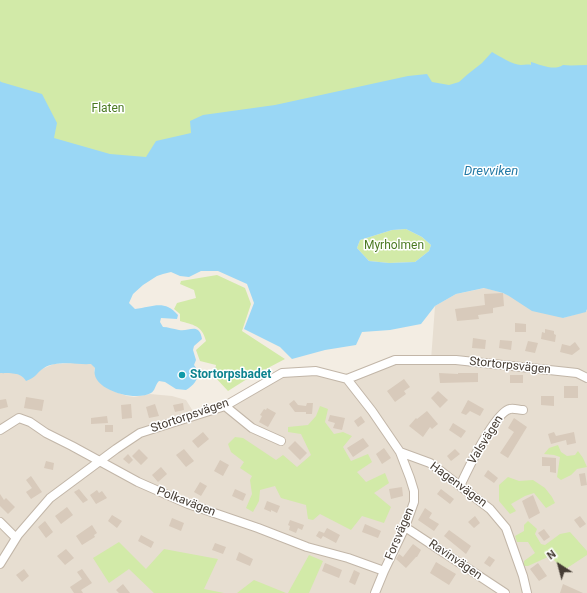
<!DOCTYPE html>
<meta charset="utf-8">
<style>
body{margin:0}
#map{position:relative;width:587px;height:593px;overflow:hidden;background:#f3ede3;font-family:Roboto,sans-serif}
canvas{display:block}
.north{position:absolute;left:539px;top:545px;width:40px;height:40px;-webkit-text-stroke:3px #fff;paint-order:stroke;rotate:324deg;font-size:11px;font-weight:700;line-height:16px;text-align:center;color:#453c33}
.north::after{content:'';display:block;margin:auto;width:14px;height:18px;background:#453c33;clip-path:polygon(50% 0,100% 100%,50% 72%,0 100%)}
</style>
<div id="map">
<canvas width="587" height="593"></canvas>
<div class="north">N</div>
</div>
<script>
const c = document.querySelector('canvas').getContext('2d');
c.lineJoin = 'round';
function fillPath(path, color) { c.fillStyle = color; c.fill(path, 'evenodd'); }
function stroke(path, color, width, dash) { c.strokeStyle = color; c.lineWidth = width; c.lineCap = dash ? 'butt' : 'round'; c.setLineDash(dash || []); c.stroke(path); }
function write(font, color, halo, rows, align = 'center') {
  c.font = font + ' Roboto,sans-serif'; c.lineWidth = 3; c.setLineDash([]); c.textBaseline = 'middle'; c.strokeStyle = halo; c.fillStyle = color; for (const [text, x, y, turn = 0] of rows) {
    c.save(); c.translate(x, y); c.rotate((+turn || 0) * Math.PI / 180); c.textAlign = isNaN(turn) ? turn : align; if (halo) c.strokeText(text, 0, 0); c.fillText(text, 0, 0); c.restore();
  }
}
const residential = new Path2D(`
 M485 288 503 293 563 318 587 311V593H0V373H17L23 377 54 364 75 363 85 364H92L95 368 94 371 104 386 113 391 127 396 134 397 150 394 172 396 186 400 196 416 225 406 282 373 316 371 347 379 395 360H431L435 306 456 294Z`);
const green = new Path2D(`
 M0 0H587V162L0 230Z
 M406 229 422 237 431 245 429 251 415 262 389 263 369 261 357 248 360 240 392 230Z
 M217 275 245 288 251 304 242 331 285 359 247 379 228 391 214 376 216 365 200 361 196 350 206 341C202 325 193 325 180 321V314L174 309 177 303 196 298 194 290 180 284 181 281Z
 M320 406 328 409 325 422 334 434 343 432 352 436 343 447 351 461 368 454 372 462 357 472 366 482 385 473 389 483 374 493 391 507 384 523 362 516 351 530 320 514 313 520 308 519 306 505 281 498 275 486 260 490 259 501 253 512 246 508 252 494 250 480 252 476 240 468 244 462 231 452 228 444 235 437 243 438 276 460 283 455 297 467 311 455 301 434 288 432V427L308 425 316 416Z
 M558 445 561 452 567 456 575 455 578 451 583 458 587 467 577 469 571 475 561 480 557 477 560 457 554 455 544 454 549 448Z
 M508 477 519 481 533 480 545 488 552 497 555 503 546 508 534 493 525 496 511 504 516 511 510 514 499 501V485Z
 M528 521 537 529 535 534 541 544 545 545 560 534 570 532 587 551V555L564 570 550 556 528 566H524V561L535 553 528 542H517L515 536 524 531V525Z
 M119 542 146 569 164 549 218 559 204 589 224 593H154L129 569 109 583 93 558Z
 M309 555 323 561 309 593H288Z
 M254 580 286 593H237Z`);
const water = new Path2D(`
 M492 52C499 56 513 65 521 65 524 65 527 64 531 65V62C541 65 554 71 563 65 571 66 579 65 587 65V309L586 312 563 318 532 311 509 296 503 293 484 288 456 294 435 306 421 324 390 330 362 332 356 345 325 350 292 359 280 347 244 329 254 303 247 284 218 271H201L189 277 180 276 171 272 163 274 157 276 143 285 133 294 129 303 135 309C153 307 164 299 178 315L177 319 161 318 160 322 163 327C168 327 173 329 179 330 189 332 199 322 202 339L194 346 193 350 196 360 194 365 199 372C197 381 194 385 186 390L176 389 165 382 159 381C155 385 155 391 151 393 136 402 89 390 95 368L91 364C77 365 57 360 44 368 36 373 37 377 26 381 20 371 10 374 0 373V81L1 82 42 94 57 123 54 138 110 154 146 157 156 141 191 133 190 121 203 115 275 105 408 76 427 74 432 82 449 85 459 82 468 74 482 63ZM406 229 422 237 431 245 429 251 415 262 389 263 369 261 357 248 360 240 392 230Z`);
const building = new Path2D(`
 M503 293 504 306 493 308V313L478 315 479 319 457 321 455 309 485 305 484 294Z
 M515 323 526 324V332H515Z
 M545 329 554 331V334L556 335 555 342 541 339 542 332 545 333Z
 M473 338 486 340 485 349 472 348Z
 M500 340 512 341 511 350 499 348Z
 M528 341 538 343 535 353 525 351Z
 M575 342 580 349 572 355 560 352 562 344 570 346Z
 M439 373 458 374V373H478V382L440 383Z
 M510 375H523V383H510Z
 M404 379 410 387 404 391 406 394 395 402 387 391Z
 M564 386H578V398H564Z
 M438 391 448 400 440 408 431 398Z
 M541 396H554V406L541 405Z
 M26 397 44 400 42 411 24 408Z
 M6 399 8 407 0 409V400Z
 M294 400 298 405 306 406 307 403H313L312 414H306V412H295L289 404Z
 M468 400 484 409 480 416 470 411 466 415 461 413Z
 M183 403 184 410 175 412 173 405Z
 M131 404 132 418 122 419 121 405Z
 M155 404 159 416 149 418 146 407Z
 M267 408 276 413 268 427 259 422 262 416 260 415 264 409 266 410Z
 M427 411 438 424 432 429 430 427 423 437 409 426 416 418 417 419Z
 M330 415 345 418 342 430 333 428 335 423 328 421Z
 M107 416 108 423 91 424V418Z
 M361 416 365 422 358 427 354 421Z
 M514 418 527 427 508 458 500 453 514 432 508 428Z
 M453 423 466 431 461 438 449 430Z
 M105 425H113V432H105Z
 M203 432 209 439 198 448 192 441Z
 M554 432 556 436 574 432 576 443 567 445 566 440 551 444 548 434Z
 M363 438 369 446 353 457 347 448Z
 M295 441 307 453 300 460 288 448Z
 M384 448 391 458 382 464 376 454Z
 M139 449 148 458 141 465 132 456Z
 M184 449 194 461 186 467 176 455Z
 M455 449 460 454 451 461 447 456Z
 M128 454 133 460 129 464 123 459Z
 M542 457 556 458V473L550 472V466H542Z
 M220 460 229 465 223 476 214 471Z
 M46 461 54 463 53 470 44 468Z
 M161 467 167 474 158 482 152 475Z
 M488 470 498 478 494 483 484 476Z
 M585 473 587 485 581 486 579 474Z
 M31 476 42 492 31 499 26 492 32 488 26 480Z
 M200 482 207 486 201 496 194 492Z
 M402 487 403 496 391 499 389 489Z
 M79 489 88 500 83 503 74 492Z
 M235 489 246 494 243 501 232 496Z
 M441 489 454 499 450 504 437 494Z
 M97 490 99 493 102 491 107 498 96 504 90 495Z
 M0 494 4 500 6 498 15 507 8 514 0 506Z
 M533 495 540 513 529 519 522 501Z
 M267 501 280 506 277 513 271 510V512L264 509Z
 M67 507 73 515 61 524 55 516Z
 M425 508 432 513 429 518 439 524 434 531 418 520Z
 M112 515 122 521 117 528 108 521Z
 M475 516 480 523 474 528 468 522Z
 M580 516 586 524 580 528 574 520Z
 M172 518 184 523 181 531 169 526Z
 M290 520 304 525 302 530 298 528 296 533 289 530 290 526 288 525Z
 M45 521 53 532 46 538 38 527Z
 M365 524 381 531 378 538 362 532Z
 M92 525 97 533 94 535 95 537 82 545 76 536Z
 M327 528 340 535 336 543 323 536 321 539 316 536 319 531 324 533 323 535Z
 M544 529 550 537 544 541 538 533Z
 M449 530 471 546 466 554 444 536Z
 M141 535 154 542 151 548 138 541Z
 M215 543 226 547 223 554 212 550Z
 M413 544 421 550 417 557H416L406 568 396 559 399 554 403 557Z
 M66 549 74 558 65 565 57 556Z
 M239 552 253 559 250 566 236 560Z
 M489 556 495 560 490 567 484 563Z
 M436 562 456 574 449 585 430 573Z
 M325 563 342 570 339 578 322 571Z
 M538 563 547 576 539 581 530 569Z
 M24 569 29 576 22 582 16 575Z
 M82 569 92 583 81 590 83 593H74L70 587 82 579 77 572Z
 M354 570 360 573 355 585 349 582Z
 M123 584 130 593H119L116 590Z
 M563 584 583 593H560Z`);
const street = new Path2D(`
 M347 379 372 411 400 452 410 478 414 491V502L405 527 384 571 375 593
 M225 406 252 428 281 441
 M0 430 19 418 30 422 46 433 72 446 138 482 188 504 258 528 307 547 348 558 384 571
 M400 452 430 463 490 509 506 528 523 576 527 593
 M460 486C467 471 495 412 510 409 514 408 519 410 523 410
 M0 522 16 538
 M405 527 505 593
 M0 564 18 535 50 498 116 449 140 433 225 406 282 373 316 371 347 379 395 360H456L577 373 587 378`);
const markers = [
 [182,375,4,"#0f9aa8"]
];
const parkNames = [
 ["Flaten",108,109],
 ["Myrholmen",394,246]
];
const streetNames = [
 ["Stortorpsvägen",510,366,6],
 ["Stortorpsvägen",190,416,-19],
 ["Valsvägen",486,440,-58],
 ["Hagenvägen",458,485,36],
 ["Polkavägen",186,502,21],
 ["Forsvägen",400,534,-67],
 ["Ravinvägen",455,560,34]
];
const cultureNames = [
 ["Stortorpsbadet",190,375]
];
const waterNames = [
 ["Drevviken",491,172]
];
fillPath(residential, '#e7ded1');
fillPath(green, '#d2eaa8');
fillPath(water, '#9ad7f5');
fillPath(building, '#d8cabb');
stroke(street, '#c2b6a8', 10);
stroke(street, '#fff', 8);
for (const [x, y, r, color] of markers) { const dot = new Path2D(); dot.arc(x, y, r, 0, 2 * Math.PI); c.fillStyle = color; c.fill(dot); stroke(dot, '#fff', 1.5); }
write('12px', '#4b7a23', '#fff', parkNames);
write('12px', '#453c33', '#fff', streetNames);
write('bold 12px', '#0d838f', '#fff', cultureNames, 'left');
write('italic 13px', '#247aa6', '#fff', waterNames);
</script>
